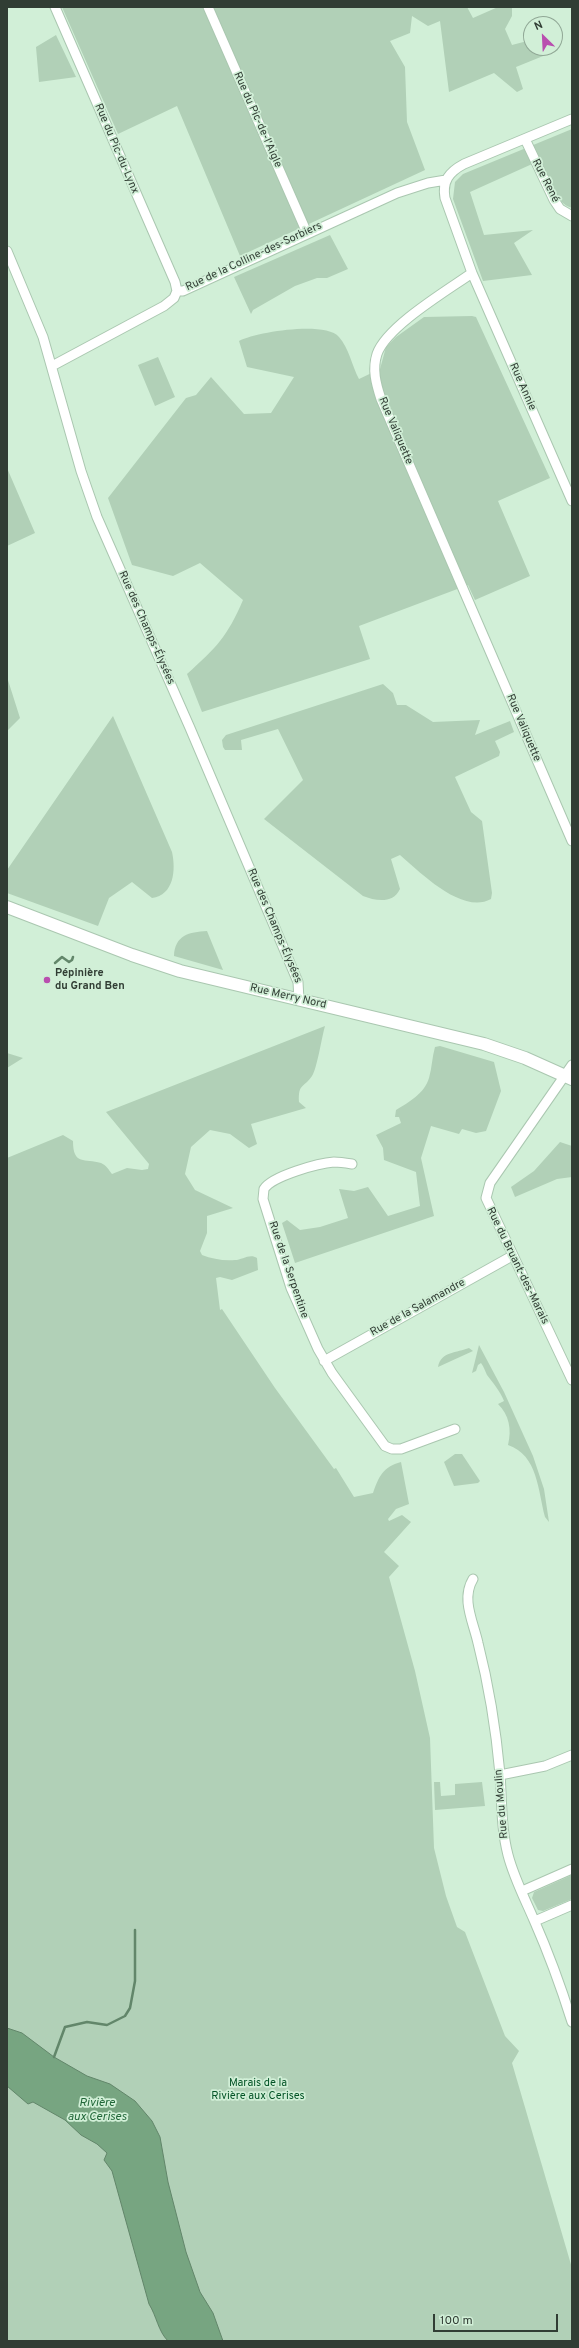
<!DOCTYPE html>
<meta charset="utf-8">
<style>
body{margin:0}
#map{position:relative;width:579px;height:2348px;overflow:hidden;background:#d1efd7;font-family:Overpass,sans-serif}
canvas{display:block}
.frame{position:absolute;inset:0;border:8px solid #313d34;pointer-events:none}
.north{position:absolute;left:523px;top:16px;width:40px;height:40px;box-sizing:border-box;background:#d1efd7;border:1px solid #91a896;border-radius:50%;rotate:336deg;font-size:11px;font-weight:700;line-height:16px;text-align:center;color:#313d34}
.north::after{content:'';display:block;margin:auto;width:14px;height:18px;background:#b94eaf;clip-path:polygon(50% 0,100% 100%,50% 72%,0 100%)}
.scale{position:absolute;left:433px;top:2314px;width:125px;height:18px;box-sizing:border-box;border:2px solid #313d34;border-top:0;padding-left:5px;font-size:12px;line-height:14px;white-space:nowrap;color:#313d34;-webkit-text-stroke:3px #d1efd7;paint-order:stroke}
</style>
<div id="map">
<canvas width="579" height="2348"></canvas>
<div class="frame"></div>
<div class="north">N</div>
<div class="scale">100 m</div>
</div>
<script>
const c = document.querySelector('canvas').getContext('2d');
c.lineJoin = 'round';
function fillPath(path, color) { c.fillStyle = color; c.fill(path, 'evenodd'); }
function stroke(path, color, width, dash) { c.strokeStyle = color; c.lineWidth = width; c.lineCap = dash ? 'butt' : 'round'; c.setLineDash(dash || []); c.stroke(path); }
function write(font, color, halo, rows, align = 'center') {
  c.font = font + ' Overpass,sans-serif'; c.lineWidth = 3.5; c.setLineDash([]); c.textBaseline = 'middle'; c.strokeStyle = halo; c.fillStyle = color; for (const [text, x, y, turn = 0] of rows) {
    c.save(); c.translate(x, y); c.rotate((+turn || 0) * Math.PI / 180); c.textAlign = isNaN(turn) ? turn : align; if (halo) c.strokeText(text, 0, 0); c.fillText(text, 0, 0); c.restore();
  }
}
const green = new Path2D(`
 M62 7H467L473 18 498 7H512V16L505 29 512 45 531 40V48H555L558 50 516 67 523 89 517 92 494 73 449 92 440 21 428 26 412 16 410 33 390 41 405 67 407 122 425 170 240 256 177 106 118 134Z
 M56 35 76 77 39 82 36 47Z
 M572 129V208C554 203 548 176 541 160L470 192 484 235 533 230 514 243 532 275 483 281 453 199 455 182 463 174Z
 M330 235 348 269 327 278H317L295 286 253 310 251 314 234 277Z
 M472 316 476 317 550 478 498 501 530 576 475 600 468 585 359 626 370 659 202 712 187 674C217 647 227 637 243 600L200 563 173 576 132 565 108 498 186 398 196 395 211 377 244 414 271 413 294 377 247 367 239 341C257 332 325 321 339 337 349 348 352 366 359 379L380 369 386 347 396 337 424 317Z
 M158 357 175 397 155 406 138 365Z
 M7 468 35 533 7 546Z
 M7 677 20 718 7 731Z
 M383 684 393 693 397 705H406L433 722 480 720 475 735 510 721 514 732 495 741 500 752 499 756 455 777 471 812 482 821 492 893 491 899C462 915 420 872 400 855L391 859 400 889C393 904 376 901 363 896L264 819 303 780 278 729 241 740 242 750H225L223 747 222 740 226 735Z
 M113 716 172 852C176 870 174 895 152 898L132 882 109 898 98 926 7 893V870Z
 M207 931 223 970 174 956C175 935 189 932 207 931Z
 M325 1026C322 1036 317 1069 312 1076 304 1088 298 1083 299 1102L306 1108 251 1124 257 1144 249 1148 230 1134 210 1130 191 1147 185 1174 195 1190 233 1208 207 1216V1233L200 1251 202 1255C212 1259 224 1261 235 1260 242 1260 250 1253 257 1258L258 1270 232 1280 220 1277 216 1278 220 1310 222 1309 275 1388 334 1469 336 1468 354 1497 373 1493C379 1476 383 1467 401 1462L409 1504 396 1509 388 1519 389 1521 402 1515 411 1522 384 1552 399 1566 389 1577 415 1671 430 1738 434 1848 446 1896 457 1927 465 1932 505 2036 519 2051 512 2063 572 2268V2341H7V1158L63 1135 73 1141C73 1166 85 1158 101 1163 106 1165 109 1170 112 1174L127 1168 142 1170 148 1169 149 1164 106 1112Z
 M440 1046 494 1062 501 1091 486 1131 476 1133 462 1129 459 1134 431 1126 421 1158 434 1216 295 1263 282 1223 287 1220 300 1230 320 1227 348 1218 339 1189 354 1191 368 1187 388 1216 420 1206 416 1172 384 1160 383 1148 376 1135 401 1123 399 1117H395L396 1110C409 1102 424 1094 429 1078 432 1068 432 1057 435 1047Z
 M7 1053 23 1058 7 1068Z
 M560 1142 572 1146V1177L557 1179 515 1197 511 1187 534 1171Z
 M479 1345 504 1392 533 1456 544 1489 549 1522 545 1517C538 1491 538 1455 508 1445 512 1429 509 1415 498 1404L504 1401C500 1391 493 1383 487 1375 485 1371 484 1367 481 1363L478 1365 476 1371 472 1373Z
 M469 1348 473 1351 438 1367C441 1351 457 1353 469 1348Z
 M455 1454H462L480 1481 478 1483 454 1486 444 1462Z
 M434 1782H440L441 1796 455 1795V1784L482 1782 485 1806 435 1810Z
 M572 1875V1899L543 1911 538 1910 532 1898 534 1892Z`);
const water = new Path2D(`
 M7 2028 22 2033 54 2057 87 2076 110 2084 135 2101 152 2121 160 2137 168 2182 186 2252 200 2292 213 2313 223 2341H168C158 2331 157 2317 149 2304L112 2171 104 2160 107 2153 97 2144 81 2135 65 2120 33 2102 28 2104 7 2086Z`);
const stream = new Path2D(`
 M55 963 62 957 69 962 72 960 73 957
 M54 2057 65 2027 87 2022 107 2025 125 2016 130 2008 135 1981V1930`);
const street = new Path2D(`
 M55 7 175 282 177 291
 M208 7 307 233
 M572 119 464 164C449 172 442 181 445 198L472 273C448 290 387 326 377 354 372 369 376 384 381 399L572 841
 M525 139 554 200 560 209 572 216
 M7 251 43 337 81 471 97 517 190 728 298 982 299 1000
 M472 273 572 501
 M177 291H183L397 193 428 183 446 180
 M52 366 164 306 174 298 177 291
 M572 1065 490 1183 486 1198 572 1380
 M352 1164C346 1163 340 1162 334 1162 319 1163 272 1176 264 1189L263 1199 291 1288 318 1349 332 1373 385 1446 392 1449H401L455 1429
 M324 1361 512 1256
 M473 1579C461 1599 473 1621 478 1643 489 1686 496 1730 500 1774 502 1802 501 1828 508 1855 514 1878 525 1899 534 1920 549 1954 561 1987 572 2022
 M500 1775 545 1766 572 1755
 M522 1891 572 1869
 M535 1921 572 1905`);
const secondary = new Path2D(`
 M7 907 132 955 180 971 484 1044 525 1058 572 1079`);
const markers = [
 [47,980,4,"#b94eaf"]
];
const streetNames = [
 ["Rue du Pic-de-l'Aigle",257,120,66],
 ["Rue du Pic-du-Lynx",116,149,67],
 ["Rue René",545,181,63],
 ["Rue de la Colline-des-Sorbiers",254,257,-25],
 ["Rue Annie",522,387,66],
 ["Rue Valiquette",395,431,67],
 ["Rue des Champs-Élysées",146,628,66],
 ["Rue Valiquette",523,728,67],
 ["Rue des Champs-Élysées",274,926,67],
 ["Rue Merry Nord",288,997,13],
 ["Rue du Bruant-des-Marais",517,1266,64],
 ["Rue de la Serpentine",288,1270,71],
 ["Rue de la Salamandre",418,1308,-29],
 ["Rue du Moulin",502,1804,-95]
];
const poiNames = [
 ["Pépinière",55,974],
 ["du Grand Ben",55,987]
];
const parkNames = [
 ["Marais de la",258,2084],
 ["Rivière aux Cerises",258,2097]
];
const waterNames = [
 ["Rivière",97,2104],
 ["aux Cerises",97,2118]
];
fillPath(green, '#b1d0b7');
fillPath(water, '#77a581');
stroke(water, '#62866a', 1);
stroke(stream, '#62866a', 2.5);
stroke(street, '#aac7b0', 11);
stroke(secondary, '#aac7b0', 14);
stroke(street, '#fff', 9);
stroke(secondary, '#fff', 12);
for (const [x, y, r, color] of markers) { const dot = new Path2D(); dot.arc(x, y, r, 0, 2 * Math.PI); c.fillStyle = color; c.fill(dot); stroke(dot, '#d1efd7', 1.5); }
write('11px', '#313d34', '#d1efd7', streetNames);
write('bold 11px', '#313d34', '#d1efd7', poiNames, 'left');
write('11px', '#045427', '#d1efd7', parkNames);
write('italic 12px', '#216739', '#d1efd7', waterNames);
</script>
